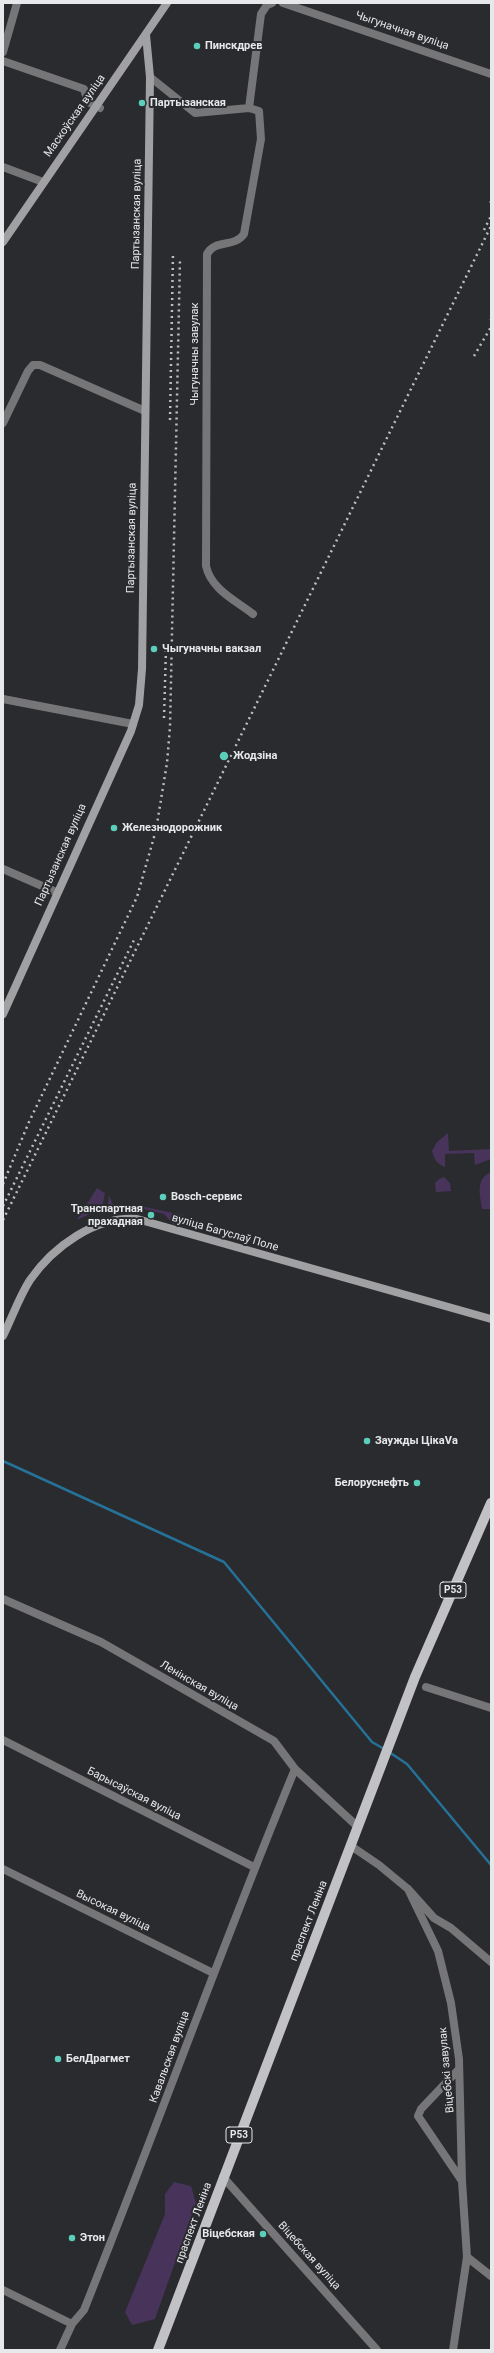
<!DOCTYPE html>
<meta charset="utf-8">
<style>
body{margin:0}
#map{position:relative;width:494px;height:2353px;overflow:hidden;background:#2a2b2e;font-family:Roboto,sans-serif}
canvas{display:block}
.frame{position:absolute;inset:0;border:4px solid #e7e8ea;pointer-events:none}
</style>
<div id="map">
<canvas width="494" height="2353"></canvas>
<div class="frame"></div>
</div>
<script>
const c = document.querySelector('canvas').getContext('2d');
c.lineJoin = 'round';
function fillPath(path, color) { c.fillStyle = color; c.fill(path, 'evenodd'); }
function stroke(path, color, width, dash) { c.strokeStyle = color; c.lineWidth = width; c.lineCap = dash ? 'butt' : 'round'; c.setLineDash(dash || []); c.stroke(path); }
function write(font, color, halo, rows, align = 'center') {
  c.font = font + ' Roboto,sans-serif'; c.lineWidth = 4; c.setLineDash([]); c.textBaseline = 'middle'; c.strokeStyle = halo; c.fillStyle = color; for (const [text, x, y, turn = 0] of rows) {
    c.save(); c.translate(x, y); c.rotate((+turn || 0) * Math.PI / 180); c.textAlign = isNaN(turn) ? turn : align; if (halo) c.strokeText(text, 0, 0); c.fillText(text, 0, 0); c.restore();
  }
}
const green = new Path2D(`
 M448 1133 449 1151 491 1149V1159L475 1165 474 1153 445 1154V1167C437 1164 434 1159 432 1151L437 1142Z
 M491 1172V1209H482C480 1195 475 1179 491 1172Z
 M444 1177 450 1183 451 1191 436 1192 435 1183 439 1179Z
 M97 1188 105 1193 102 1208 77 1220Z
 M109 1195 112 1203 118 1208 136 1205 182 1215 183 1218 179 1222 173 1224 164 1214 136 1207 114 1210 108 1205Z
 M174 2182 191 2186 196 2203 155 2319 132 2325 125 2312 165 2214V2194Z`);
const stream = new Path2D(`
 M3 1461 224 1562 372 1742 384 1749
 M389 1752 407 1764 491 1865`);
const street = new Path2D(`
 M283 3 491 74
 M3 52 17 3
 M3 61 84 89 88 102 100 108
 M150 77 195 113 249 108 261 14 267 5 272 3
 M249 108 259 111 261 139 244 234C234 248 215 239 207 254L206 566C211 589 235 600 253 614
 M3 167 43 182
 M3 423 28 371 33 365H40L145 411
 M3 699 133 724
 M3 869 56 892
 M3 1599 101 1642 274 1741 295 1769 358 1827
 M426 1687 491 1708
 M3 1740 254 1867
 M351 1846 379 1865 408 1889 434 1918 451 1928 491 1962
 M3 1869 213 1973
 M408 1889 438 1951 451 2003 459 2059 462 2181 467 2257 453 2350
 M459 2069 421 2109 418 2116 462 2181
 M223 2177 377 2350
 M467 2257 491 2276
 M3 2290 72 2324
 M60 2350 72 2324 84 2310C156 2130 221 1948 295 1769`);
const secondary = new Path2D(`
 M3 242 167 3
 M3 1014 131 731 139 705 142 669 150 77 146 35
 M3 1336C12 1318 19 1297 30 1280 53 1247 95 1216 137 1219L491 1319`);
const primary = new Path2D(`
 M158 2350 415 1677 491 1503`);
const rail = new Path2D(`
 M490 203 491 202
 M484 230 491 216
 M491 320V319
 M474 356 491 327
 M170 420 173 253
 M164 718 166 648
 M3 1184 29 1122 137 897 156 830 167 763 170 727 180 258
 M3 1206 134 940
 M3 1220 491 226`);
const markers = [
 [197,46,4,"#5bcebc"],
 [142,103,4,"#5bcebc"],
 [154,649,4,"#5bcebc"],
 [224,756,5,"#5bcebc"],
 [114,828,4,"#5bcebc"],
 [163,1197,4,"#5bcebc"],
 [151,1215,4,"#5bcebc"],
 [367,1441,4,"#5bcebc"],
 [417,1483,4,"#5bcebc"],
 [58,2059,4,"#5bcebc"],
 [263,2234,4,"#5bcebc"],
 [72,2238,4,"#5bcebc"]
];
const shields = [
 [453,1590,26],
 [239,2135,26]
];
const shieldNames = [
 ["Р53",453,1590],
 ["Р53",239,2135]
];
const streetNames = [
 ["Чыгуначная вуліца",402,31,19],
 ["Маскоўская вуліца",75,116,-55],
 ["Партызанская вуліца",137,214,-89],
 ["Чыгуначны завулак",195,354,-90],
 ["Партызанская вуліца",132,538,-89],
 ["Партызанская вуліца",61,855,-66],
 ["вуліца Багуслаў Поле",225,1233,16],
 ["Ленінская вуліца",199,1686,30],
 ["Барысаўская вуліца",134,1794,27],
 ["Высокая вуліца",113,1911,26],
 ["праспект Леніна",309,1921,-69],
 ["Кавальская вуліца",170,2057,-70],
 ["Віцебскі завулак",447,2070,-95],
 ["праспект Леніна",194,2223,-70],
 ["Віцебская вуліца",309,2256,48]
];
const poiNames = [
 ["Пинскдрев",205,46],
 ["Партызанская",150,103],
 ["Чыгуначны вакзал",162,649],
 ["Жодзіна",233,756],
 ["Железнодорожник",122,828],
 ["Bosch-сервис",171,1197],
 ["Транспартная",143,1209,"right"],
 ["прахадная",143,1222,"right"],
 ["Заужды ЦікаVа",375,1441],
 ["Белоруснефть",409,1483,"right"],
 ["БелДрагмет",66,2059],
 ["Віцебская",255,2234,"right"],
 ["Этон",80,2238]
];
fillPath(green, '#48335b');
stroke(stream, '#267198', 2.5);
stroke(street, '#767678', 8);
stroke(secondary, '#a1a1a4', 8);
stroke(primary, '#c2c2c6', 10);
stroke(rail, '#bdbec0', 2.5, [2, 4]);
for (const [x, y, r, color] of markers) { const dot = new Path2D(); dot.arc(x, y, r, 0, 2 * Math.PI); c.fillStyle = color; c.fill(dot); stroke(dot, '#2a2b2e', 1.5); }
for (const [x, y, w] of shields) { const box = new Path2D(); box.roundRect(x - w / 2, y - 8, w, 16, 3); c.fillStyle = '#2a2b2e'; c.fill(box); stroke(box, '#e7e8ea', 1); }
write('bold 10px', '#e7e8ea', null, shieldNames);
write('11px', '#e7e8ea', '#2a2b2e', streetNames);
write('bold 11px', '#e7e8ea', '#2a2b2e', poiNames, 'left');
</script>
